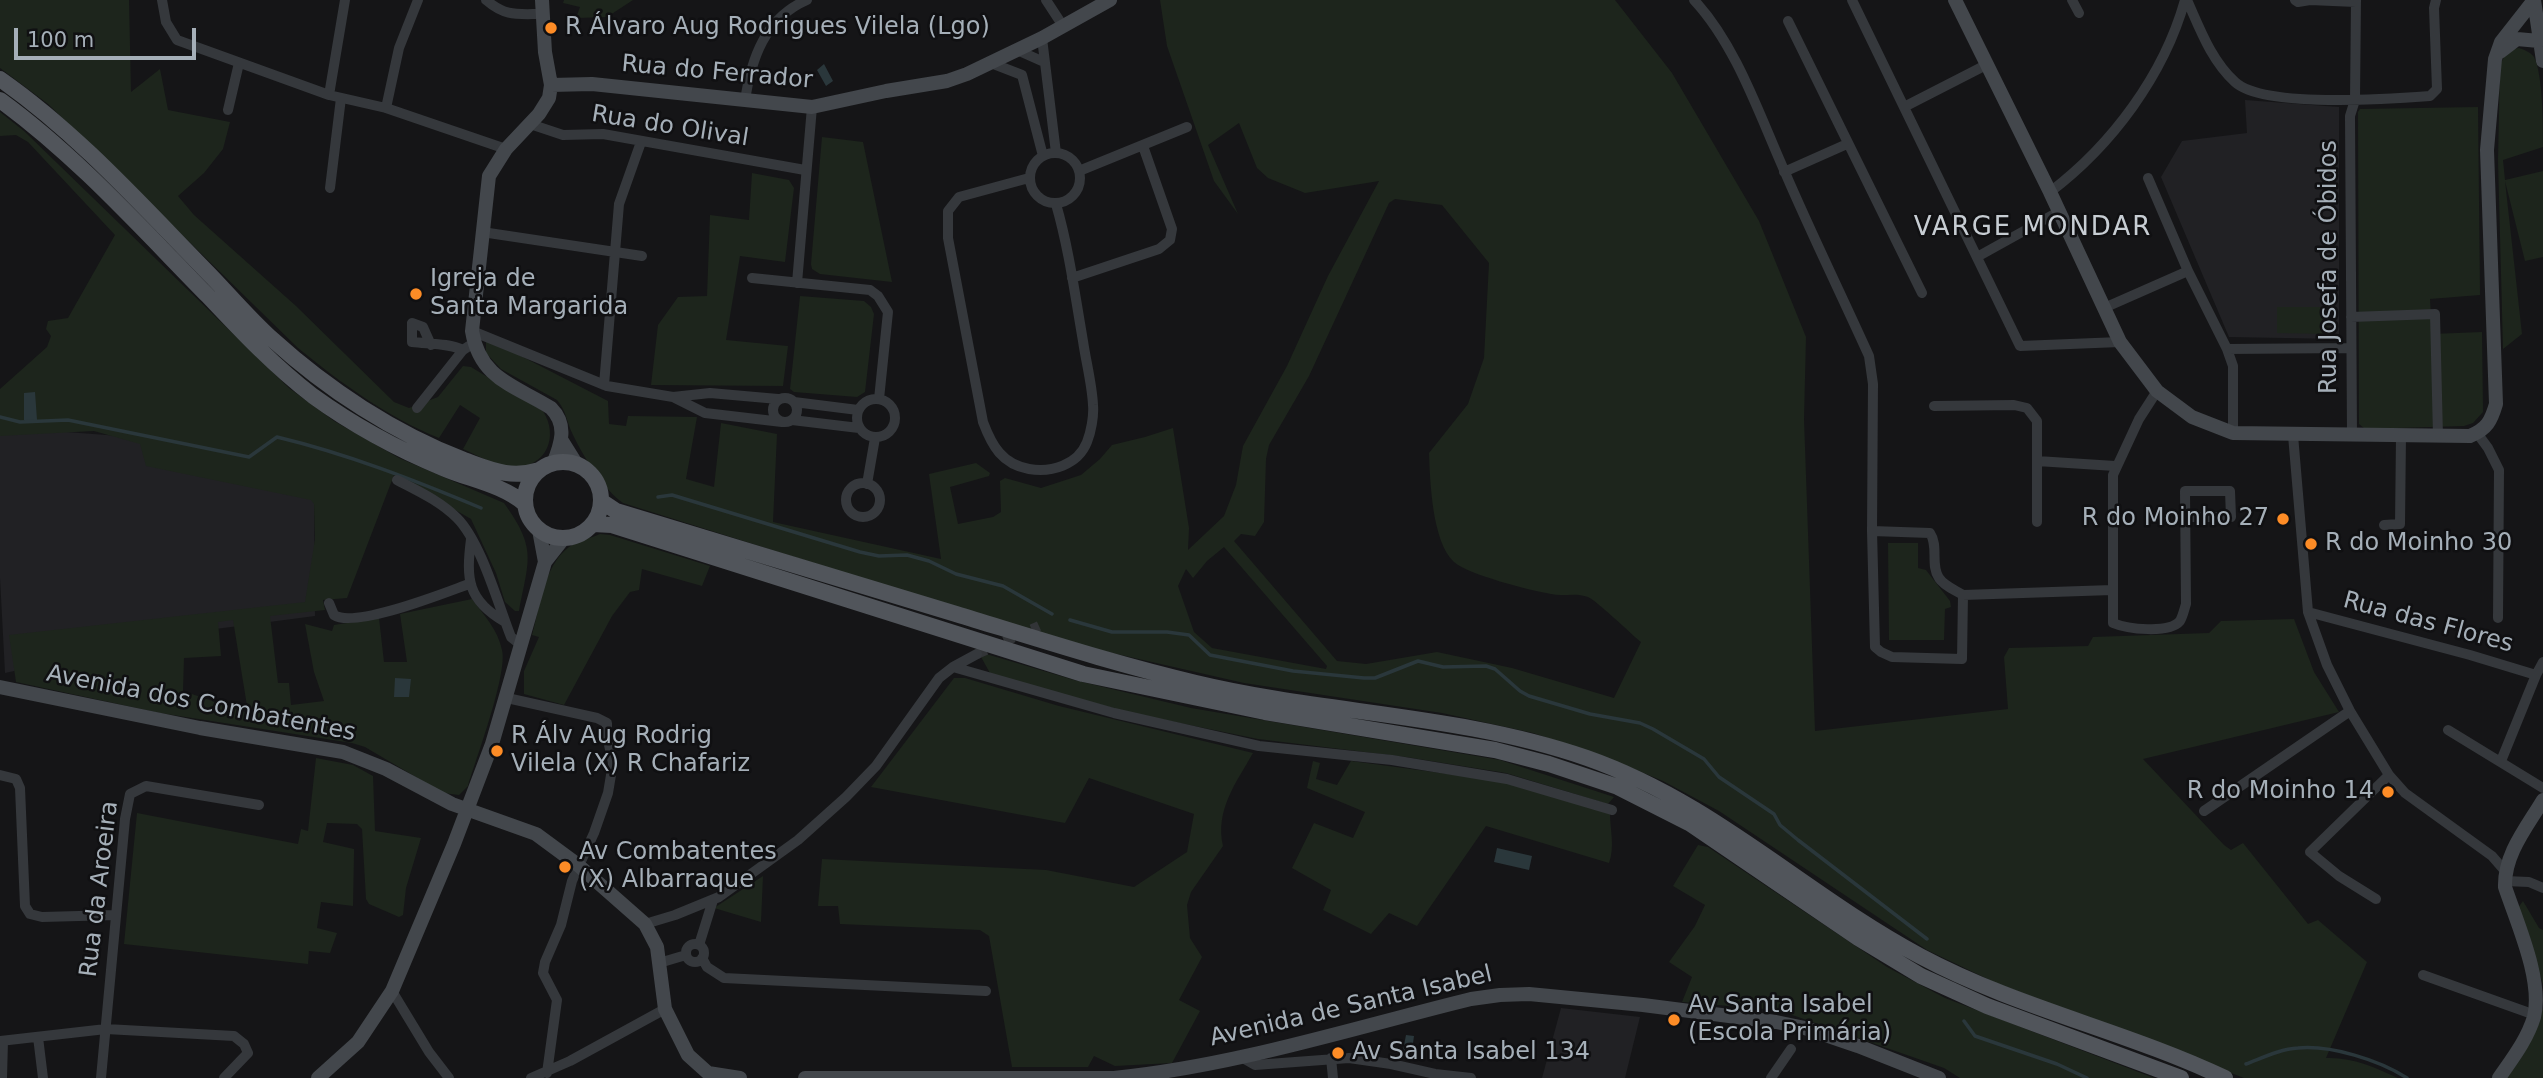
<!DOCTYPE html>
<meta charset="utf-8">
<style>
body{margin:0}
#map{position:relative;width:2543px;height:1078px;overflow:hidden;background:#151517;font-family:"DejaVu Sans",sans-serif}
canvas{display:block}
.scale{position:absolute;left:14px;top:28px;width:182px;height:32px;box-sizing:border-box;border:4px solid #a5afb8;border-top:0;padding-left:9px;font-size:21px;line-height:24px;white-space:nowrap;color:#a5afb8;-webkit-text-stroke:5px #101012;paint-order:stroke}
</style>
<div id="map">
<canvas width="2543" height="1078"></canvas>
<div class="scale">100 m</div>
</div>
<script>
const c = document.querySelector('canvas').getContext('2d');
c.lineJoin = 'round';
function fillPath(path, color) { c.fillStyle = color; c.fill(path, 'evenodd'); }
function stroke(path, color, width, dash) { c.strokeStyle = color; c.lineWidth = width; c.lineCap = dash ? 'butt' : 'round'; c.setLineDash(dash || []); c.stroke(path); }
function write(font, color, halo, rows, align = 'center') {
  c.font = font + ' "DejaVu Sans",sans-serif'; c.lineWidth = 5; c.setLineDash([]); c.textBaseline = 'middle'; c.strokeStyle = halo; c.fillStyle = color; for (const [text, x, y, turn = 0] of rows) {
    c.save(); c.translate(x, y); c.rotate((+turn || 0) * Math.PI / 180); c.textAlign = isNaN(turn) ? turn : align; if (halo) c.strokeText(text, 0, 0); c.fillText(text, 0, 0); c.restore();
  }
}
const built = new Path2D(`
 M2245 100 2339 107V339L2229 337 2161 177 2182 141 2247 133Z
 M0 427 146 438 314 487 315 616 185 633 5 673 0 578Z
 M1561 1008 1640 1017 1625 1078H1542Z`);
const green = new Path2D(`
 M0 0H129L131 92 160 69 168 110 230 122 223 149 204 173 178 196 194 215 296 306 394 402 409 408 438 397 463 366 471 367 543 411C560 438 545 470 510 467 495 466 477 455 463 449L480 418 460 405 439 438C387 417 341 383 298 348L48 104 0 68Z
 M564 0H633L607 17 576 18 580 7 563 3Z
 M1160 0H1615L1672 73 1759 221 1806 337 1804 419 1815 731 2008 709 2004 657 2009 648 2088 646 2093 637 2209 633 2221 621 2294 619 2314 672 2339 712 2143 759 2224 845 2231 850 2243 843 2308 924 2318 920 2367 962 2326 1058C2352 1057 2374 1067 2398 1078H2244L1996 983 1927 950 1719 811 1663 781 1605 757 1533 733 1442 713 1244 683 1064 642 623 503C604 490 583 456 573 435 567 423 566 410 557 400L501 369 486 353V340H490L608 401 609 424 626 426 628 416 697 417 686 479 714 487 721 423 777 434 773 522 941 559 929 474 976 463 990 473 989 476 950 487 958 524 993 517 1001 512 1000 481 1005 478 1041 488 1081 475 1100 459 1112 445 1145 437 1173 428 1189 528 1188 550 1224 516 1236 485 1243 446 1287 366 1328 276 1379 181 1305 193 1268 178 1257 168 1239 123 1208 145 1238 214 1214 181 1167 46ZM1395 199 1442 205 1489 263 1484 358 1468 404 1429 453C1430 481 1432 542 1454 562 1469 575 1529 590 1551 594 1563 597 1575 592 1588 597 1596 600 1631 634 1641 642L1614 698 1512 668 1437 652 1366 664 1337 661 1234 541 1241 534 1255 536 1264 522 1266 459 1269 445 1309 376 1389 203ZM1224 547 1327 666 1326 669 1212 648 1194 632 1178 586 1186 569 1193 578 1207 561Z
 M2519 48C2525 50 2530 52 2534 57 2543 74 2543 125 2543 147L2503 160 2505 180 2543 171V257L2525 261 2505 181 2522 334 2503 349 2498 161 2500 65C2505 55 2507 49 2519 48Z
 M2478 107 2480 295 2430 299 2432 334 2482 332 2483 412 2473 423 2464 426 2365 429 2359 424 2358 112 2360 109Z
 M0 112 24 131 289 388 334 421 399 458 504 503C537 549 529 559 519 611H515L505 602 496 573 471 519 394 475 347 598 323 600 325 610 270 616 278 683H289L291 705 324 701 314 672 305 624 332 631 334 625 379 618 384 662H407L400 614 472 599C484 615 498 630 502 650 508 673 476 759 468 786L459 795 443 793 365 747 352 743 160 713 16 682 9 635 305 602 315 539 314 504 311 500 146 466 140 444 94 431 0 436V389L47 347 51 336 46 329 48 321 68 318 115 235 28 142 16 135 0 136ZM233 620 248 712V713L183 691 184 658 221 656 218 622Z
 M822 137 863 142 892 282 820 274 812 269 811 264Z
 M752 173 789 180 794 188 785 262 740 256 726 340 788 346 783 386 651 385 658 325 678 297 707 296 710 215 749 220Z
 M800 296 864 301 871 307 874 314 865 392 857 397 794 392 790 389Z
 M2277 307H2329L2328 334 2277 333Z
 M600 534 610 535 710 566 702 586 642 569 639 590 630 592 612 616 564 705 524 694V671L539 637 532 635C540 607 544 565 569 547 577 541 591 538 600 534Z
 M1888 543H1918V568L1926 570 1950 601 1951 607 1945 609 1944 640H1889Z
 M983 653 1074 680 1191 708 1500 760 1614 797 1608 804 1506 773 1406 757 1258 739 1131 713 991 675 980 655Z
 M954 678H965L1059 706 1253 753C1236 783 1215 810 1223 846L1191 892 1187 905 1190 938 1202 957 1179 1000 1200 1011 1172 1063 1115 1066 1094 1056 1088 1067H1012L989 936 980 930 840 924 838 906H818L822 859 1046 870 1134 887 1187 852 1194 814 1089 778 1065 823 871 787Z
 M316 758 353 765 373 776 375 831 421 838 406 888 403 915 399 917 369 904 366 899 362 829 357 824 327 823 323 842 354 849V854L353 906 321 902 317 928 337 933 330 953 309 951 308 964 124 944 137 813 298 844 301 829 308 831Z
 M1313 761 1320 763 1316 779 1337 785 1351 761 1501 781 1610 813C1610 830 1615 846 1609 863L1486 826 1417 926 1389 913 1371 934 1323 910 1331 890 1292 868 1314 823 1353 838 1365 812 1307 788Z
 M1698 845 1708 847 1887 967 1945 998 2154 1078H1960L1944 1068 1778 1010 1682 1002 1692 977 1669 962 1695 926 1705 905 1673 886Z
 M763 876 761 922 714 908Z
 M2523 901 2539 928 2543 930V984L2517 909Z
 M2543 1008V1078H2505L2536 1025Z`);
const water = new Path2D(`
 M824 64 833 81 826 86 817 70Z
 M35 392 37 420H24V393Z
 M395 678 411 679 409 697H394Z
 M1497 848 1532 856 1529 870 1494 862Z
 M1406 1035 1414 1036 1411 1058 1402 1056Z`);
const stream = new Path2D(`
 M0 417 20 422 68 420 249 457 277 437C348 454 414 480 481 508
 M658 497 672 495 860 552 879 556 907 555 929 561 956 574 1003 586 1052 614
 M1070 620 1112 632H1167L1189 635 1210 655 1293 671 1364 678H1375L1418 661 1443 667 1486 666 1495 669 1520 691 1529 696 1590 714 1640 723 1653 729 1704 759 1719 777 1774 814 1780 825 1798 840 1927 939
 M1964 1021 1975 1036 2057 1064 2087 1078
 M2246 1064C2262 1058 2280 1049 2298 1048 2331 1045 2379 1060 2407 1078`);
const streetTunnel = new Path2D(`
 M977 654 1039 626`);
const street = new Path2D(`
 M162 0 166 22 177 40 329 95 386 108 506 149
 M486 0C506 17 517 14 542 14
 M1046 0 1063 26
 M1694 0C1736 45 1759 114 1784 170 1811 233 1841 294 1869 356L1873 384 1872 531 1875 647 1881 652 1892 657 1962 659 1963 595 2112 590
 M1852 0 2020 346 2120 342
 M2072 0 2079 13
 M2187 0C2200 29 2211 60 2235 82 2263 108 2390 99 2430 96L2437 89 2434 8 2436 0
 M2295 0 2298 2 2310 0 2356 2
 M1788 21 1922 293
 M1042 38 1056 153
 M1017 50 1044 62
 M991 63 1022 75 1043 156
 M329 95 345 0
 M745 101C751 59 765 18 807 0
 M1904 107 1986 65
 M386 108 399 48 418 0
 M228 110 239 63
 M530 124 563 135 603 134 805 170
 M1030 178a25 25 0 1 1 50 0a25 25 0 1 1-50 0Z
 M1079 171 1187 127
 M1784 172 1847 144
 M1029 178 959 197 948 211V238L983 422C992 446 1002 464 1029 469 1051 473 1078 465 1087 442 1091 432 1094 416 1093 405 1092 384 1086 362 1083 341 1075 295 1069 249 1056 204
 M2148 178 2188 271 2227 349 2233 366V433
 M330 188 341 98
 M2050 192C2112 145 2164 75 2185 0
 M482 232 642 256
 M1977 257 2058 212
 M752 278 870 290 878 296 888 312 879 399
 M1072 278 1159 249 1170 240 1172 229 1143 146
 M797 283 812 107
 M2104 308 2188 271
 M2351 317 2435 314 2438 436
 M472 331 607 386 673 397 710 393 778 399
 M431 345 423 327 412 323V342C429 344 449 343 463 350
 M2227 349 2351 348
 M604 385 619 204 641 142
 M2157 391 2139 419 2113 475V623C2127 629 2169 634 2180 621 2183 616 2184 610 2186 604L2185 491H2230L2231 517H2186
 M773 410a12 12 0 1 1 24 0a12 12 0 1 1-24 0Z
 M675 398 705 413 782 422
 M857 418a19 19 0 1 1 38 0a19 19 0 1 1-38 0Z
 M794 402 858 410
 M1934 406 2014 405 2027 408 2037 421V461L2115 466
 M417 408 463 350 469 346
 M792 420 859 428
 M2477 433 2488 448 2499 470 2498 618
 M2293 435 2308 612 2327 665 2350 711 2389 775 2405 793 2492 856 2505 871
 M2352 435 2350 116 2355 100 2356 0
 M2037 461V522
 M397 480C418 491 440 501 457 518 481 542 498 604 511 637L521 645
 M846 500a17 17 0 1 1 34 0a17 17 0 1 1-34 0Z
 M867 484 875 438
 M2384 525 2400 524 2401 436
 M1872 531 1930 533C1939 546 1930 565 1939 578 1944 586 1955 590 1963 595
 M471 539C466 579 467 600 505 622
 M329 603 334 615C355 629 444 593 469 584
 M2308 612 2470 655 2536 675 2501 761
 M953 667 977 654
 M2536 675 2543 662
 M507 698 597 718 607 723V736L613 763 608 793 594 833 572 881 561 925 545 962 543 973 557 1000 547 1073
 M2448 730 2543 788
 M0 775 16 779 20 788 25 906 30 914 42 917 116 915
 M2204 811 2350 711
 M2505 881 2529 882 2543 888
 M2376 899 2339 876 2310 852 2389 775
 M645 924 675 915 719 897 798 840 846 797 876 766 939 678 953 667 1114 713 1259 746 1392 760 1507 779 1612 810
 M686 953a9 9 0 1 1 18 0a9 9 0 1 1-18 0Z
 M699 945 713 900
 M702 958 707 967 724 978 986 991
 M659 963 686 955
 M2423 975 2535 1015
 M392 991 429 1052 449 1078
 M38 1037 43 1078
 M0 1041 106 1029 234 1036 244 1044 248 1053 224 1078
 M1241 1057 1255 1065 1349 1058 1391 1064 1435 1074 1471 1078
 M1331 1058 1333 1078
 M2 1078 3 1041
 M101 1078 125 819 130 794 146 786 259 805
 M531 1078 570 1061 665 1009
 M1771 1078 1791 1049`);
const secondary = new Path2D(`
 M542 0 545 52 551 85 549 98 539 114 506 149 489 176 472 331C480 379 514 385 551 408 568 425 561 444 553 464
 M1955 0 2050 192 2120 342 2157 391 2192 417 2233 433 2470 436C2487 429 2491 421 2496 404L2487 150 2495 59 2501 42 2534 0
 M2534 0 2543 61
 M2500 52 2517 39 2539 41
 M551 85 592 84 812 107 886 91 947 81 967 74 1042 38 1110 0
 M562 441 577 465
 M539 530 545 562
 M0 687 200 728 343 752 386 769 452 804 536 834 578 865 645 924 657 947 665 1009 688 1055 708 1073 740 1078
 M318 1078 358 1042 392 991 454 844 492 744 545 562 564 538
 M805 1078H1114C1235 1066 1353 1028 1471 999L1500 995 1529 994 1643 1005 1776 1022 1805 1028 1858 1046 1939 1078
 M2499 1078C2512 1059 2527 1040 2534 1017 2543 980 2517 923 2505 887 2504 854 2527 827 2543 800`);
const primary = new Path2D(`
 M0 79C80 135 145 209 213 278 232 298 251 320 272 339 327 389 394 433 464 460 492 470 510 479 540 470
 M0 100C77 156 142 229 209 297 242 332 274 366 313 396 353 425 397 449 443 468 471 480 501 484 525 504
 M525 500a38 38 0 1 1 76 0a38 38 0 1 1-76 0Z
 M601 501 616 511C729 545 842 580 956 614 1035 638 1115 664 1196 683 1325 714 1461 714 1587 758 1715 803 1804 894 1920 956 2017 1008 2126 1031 2225 1078
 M593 524 612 525 1083 674 1265 712 1495 750 1549 764 1618 787 1689 823 1858 938 1921 976 1987 1006 2181 1078`);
const markers = [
 [551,28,7,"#fd8c26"],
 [416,294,7,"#fd8c26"],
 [2283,519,7,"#fd8c26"],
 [2311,544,7,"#fd8c26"],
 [497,751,7,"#fd8c26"],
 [2388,792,7,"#fd8c26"],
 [565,867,7,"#fd8c26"],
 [1674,1020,7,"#fd8c26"],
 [1338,1053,7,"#fd8c26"]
];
const poiNames = [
 ["R Álvaro Aug Rodrigues Vilela (Lgo)",565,28],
 ["Igreja de",430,280],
 ["Santa Margarida",430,308],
 ["R do Moinho 27",2269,519,"right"],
 ["R do Moinho 30",2325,544],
 ["R Álv Aug Rodrig",511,737],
 ["Vilela (X) R Chafariz",511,765],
 ["R do Moinho 14",2374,792,"right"],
 ["Av Combatentes",579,853],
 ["(X) Albarraque",579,881],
 ["Av Santa Isabel",1688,1006],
 ["(Escola Primária)",1688,1034],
 ["Av Santa Isabel 134",1352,1053]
];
const streetNames = [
 ["Rua do Ferrador",717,73,5],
 ["Rua do Olival",670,127,9],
 ["Rua Josefa de Óbidos",2330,267,-90],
 ["Rua das Flores",2428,623,15],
 ["Avenida dos Combatentes",201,704,11],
 ["Rua da Aroeira",100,889,-83],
 ["Avenida de Santa Isabel",1351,1007,-13]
];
const neighbourhoodNames = [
 ["VARGE MONDAR",2033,228]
];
fillPath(built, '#212124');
fillPath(green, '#1d251c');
fillPath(water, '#2a373b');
stroke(stream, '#2a373b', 3.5);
stroke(streetTunnel, '#323437', 10, [10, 5]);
stroke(street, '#35383c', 10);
stroke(secondary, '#43474c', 14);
stroke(primary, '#51555b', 16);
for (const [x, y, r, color] of markers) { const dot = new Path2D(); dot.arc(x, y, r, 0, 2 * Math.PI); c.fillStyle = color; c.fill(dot); stroke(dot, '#101012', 2.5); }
write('24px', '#a5afb8', '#101012', poiNames, 'left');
write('24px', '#a5afb8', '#101012', streetNames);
c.letterSpacing = '2px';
write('26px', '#c7cdd3', '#101012', neighbourhoodNames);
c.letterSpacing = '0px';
</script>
